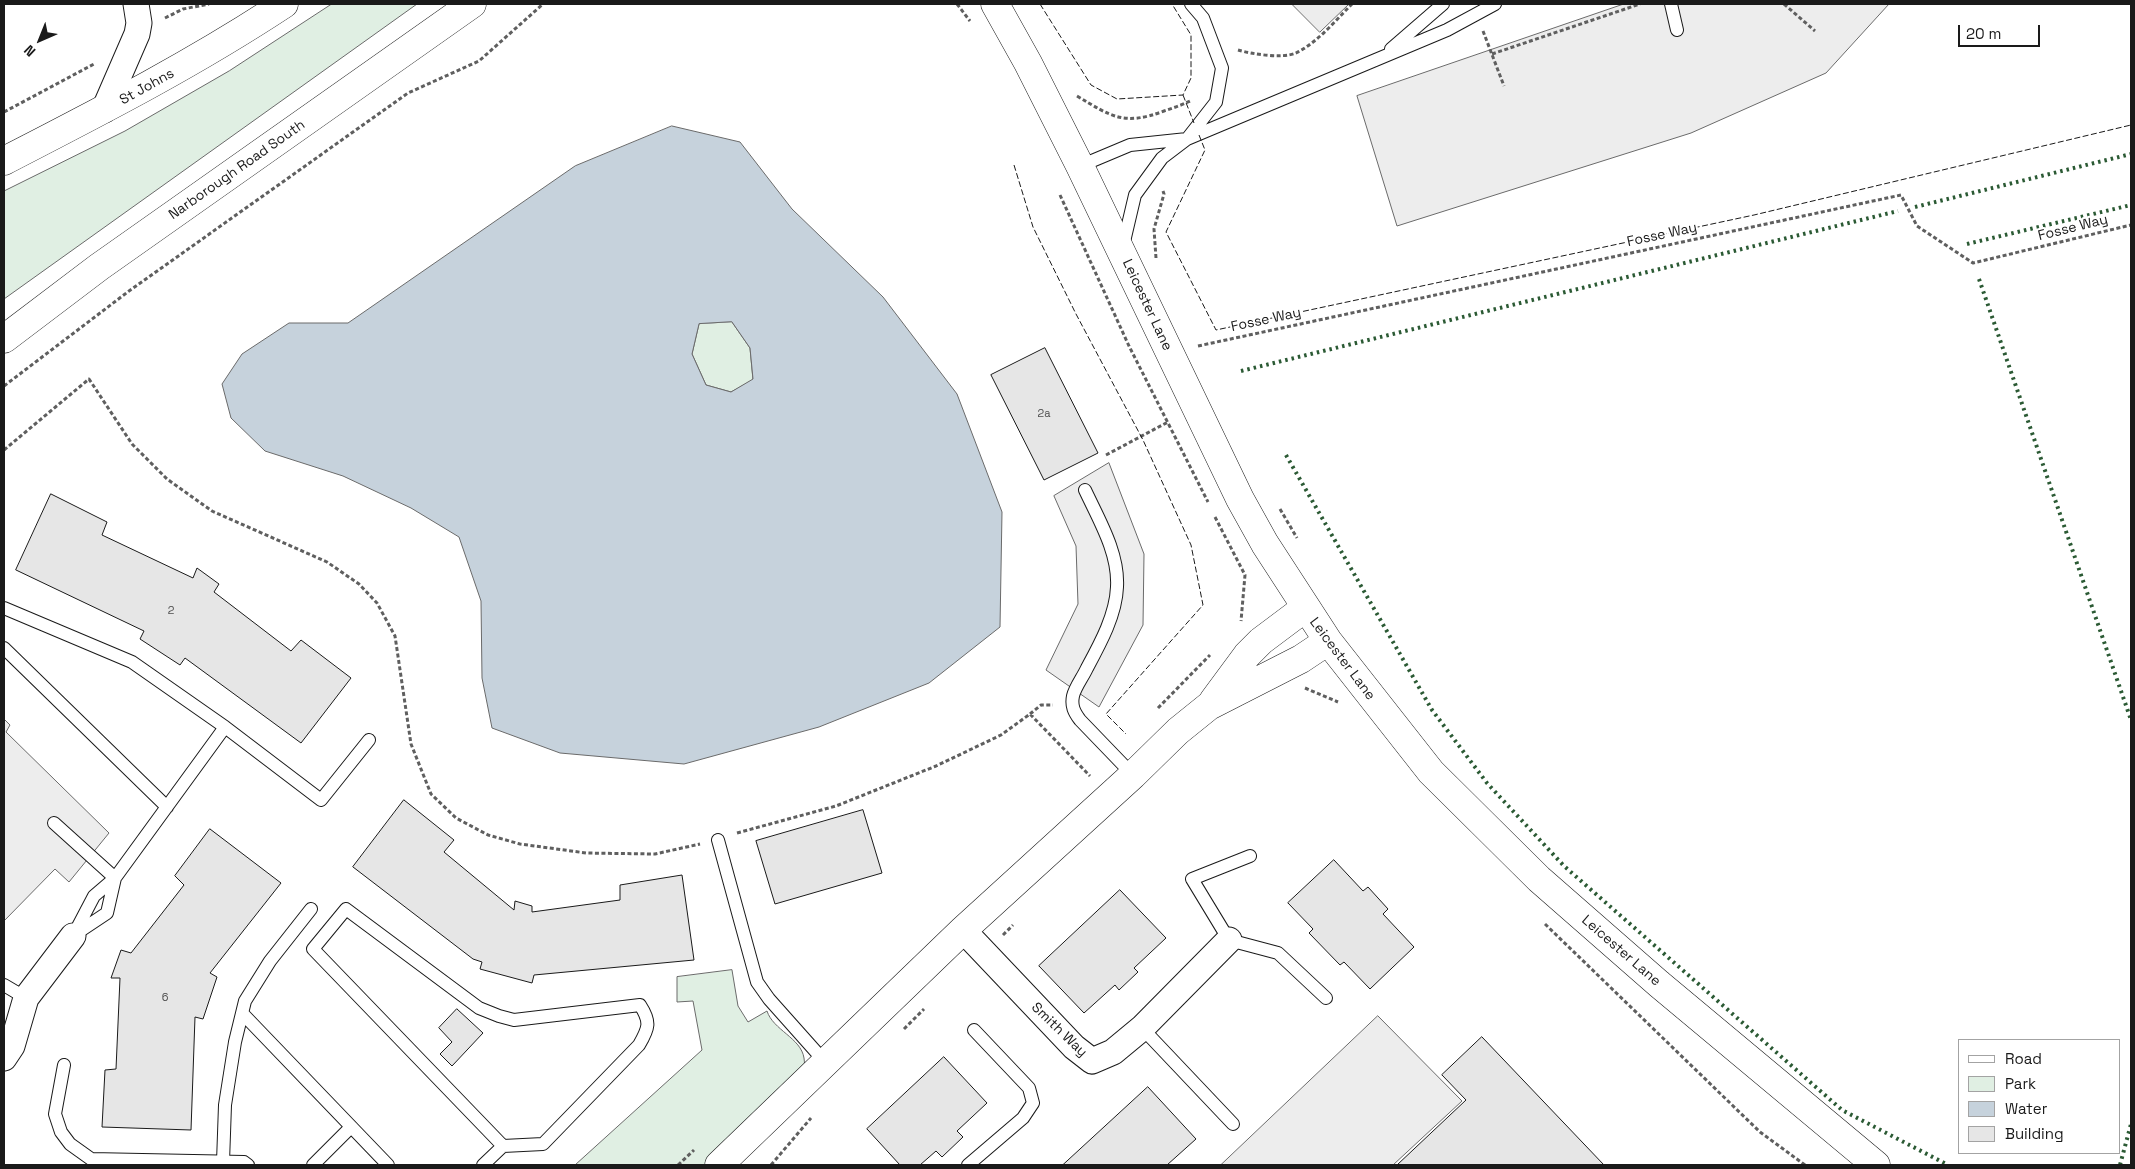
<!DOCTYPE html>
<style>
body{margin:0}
#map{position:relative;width:2135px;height:1169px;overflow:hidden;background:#fff;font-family:"Space Grotesk",sans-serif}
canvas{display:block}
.frame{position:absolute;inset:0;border:5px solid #1a1a1a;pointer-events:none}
.legend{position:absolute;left:1958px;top:1039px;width:162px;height:115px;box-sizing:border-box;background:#fff;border:1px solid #a3a3a3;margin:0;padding:6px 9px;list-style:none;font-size:15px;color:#1a1a1a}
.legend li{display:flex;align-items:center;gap:10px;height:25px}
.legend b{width:25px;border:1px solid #a3a3a3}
.north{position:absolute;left:15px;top:15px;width:50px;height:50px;-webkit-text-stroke:4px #fff;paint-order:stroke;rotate:224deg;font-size:14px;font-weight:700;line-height:20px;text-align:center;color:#1a1a1a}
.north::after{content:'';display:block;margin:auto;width:18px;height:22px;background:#1a1a1a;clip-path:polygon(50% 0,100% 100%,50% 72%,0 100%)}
.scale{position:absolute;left:1958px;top:25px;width:82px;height:22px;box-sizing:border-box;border:2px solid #1a1a1a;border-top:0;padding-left:6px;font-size:15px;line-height:18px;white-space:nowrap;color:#1a1a1a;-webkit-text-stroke:4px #fff;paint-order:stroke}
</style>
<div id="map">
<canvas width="2135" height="1169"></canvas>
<div class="frame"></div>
<ul class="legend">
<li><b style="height:6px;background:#fff"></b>Road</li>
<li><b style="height:14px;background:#e0efe3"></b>Park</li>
<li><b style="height:14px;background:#c6d2dc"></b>Water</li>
<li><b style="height:14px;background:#e6e6e6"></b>Building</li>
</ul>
<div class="north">N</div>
<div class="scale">20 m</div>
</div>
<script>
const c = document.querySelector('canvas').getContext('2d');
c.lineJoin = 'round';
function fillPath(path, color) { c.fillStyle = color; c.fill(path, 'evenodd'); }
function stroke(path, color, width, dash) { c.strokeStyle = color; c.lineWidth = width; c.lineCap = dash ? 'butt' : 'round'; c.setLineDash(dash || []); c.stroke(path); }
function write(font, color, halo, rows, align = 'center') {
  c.font = font + ' "Space Grotesk",sans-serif'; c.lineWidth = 4; c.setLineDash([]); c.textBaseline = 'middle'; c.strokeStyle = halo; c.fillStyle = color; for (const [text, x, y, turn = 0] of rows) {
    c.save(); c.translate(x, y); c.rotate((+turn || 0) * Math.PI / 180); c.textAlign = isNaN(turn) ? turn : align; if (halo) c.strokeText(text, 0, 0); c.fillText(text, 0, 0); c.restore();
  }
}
const green = new Path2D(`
 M332 4H417L4 299V191L125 131 229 71Z
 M732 322 750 348 753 380 731 392 706 385 692 354 699 324Z
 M732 970 738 1006 748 1022 767 1011C773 1030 801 1038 804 1058 805 1063 804 1069 804 1074L717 1165H575L702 1050 693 1001 677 1002V977Z`);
const parking = new Path2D(`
 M1292 4H1349L1320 32Z
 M1624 4H1889L1826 73 1691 133 1397 226 1357 96Z
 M1109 463 1144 554 1143 625 1099 707 1046 670 1078 604 1076 546 1054 496Z
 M4 719 10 725 6 732 109 833 69 882 55 869 4 921Z
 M1378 1016 1462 1101 1393 1165H1221Z`);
const water = new Path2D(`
 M672 126 740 142 792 209 883 297 957 394 1002 512 1000 627 929 683 819 727 684 764 560 753 492 728 482 678 481 601 459 537 411 508 343 476 265 451 231 418 222 384 242 354 289 323H348L575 166ZM732 322 750 348 753 379 731 392 706 385 692 354 699 324Z`);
const building = new Path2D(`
 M1045 348 1098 453 1044 480 991 375Z
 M51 494 107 522 102 535 193 578 197 568 219 584 214 592 291 651 301 640 351 678 301 743 185 658 180 665 140 639 144 631 16 570Z
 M404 800 454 840 444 852 514 910 515 901 532 906V912L620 900V885L682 875 694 960 534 975 532 983 480 969 482 962 473 959 353 867Z
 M863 810 882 873 775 904 756 841Z
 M210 829 281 883 210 973 217 977 203 1019 195 1017 191 1130 102 1127 105 1070 116 1069 120 978H111L121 950 131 953 184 885 175 876Z
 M1334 860 1363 891 1368 887 1388 909 1383 914 1414 947 1370 989 1344 962 1340 965 1309 933 1313 929 1288 903Z
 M1120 890 1166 938 1134 968 1138 972 1119 990 1115 985 1084 1013 1039 966Z
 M457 1009 483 1033 452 1066 440 1054 452 1042 439 1028Z
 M1482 1037 1604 1165H1397L1466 1100 1442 1075Z
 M944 1057 987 1103 957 1131 963 1137 942 1157 936 1151 920 1165H900L867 1129Z
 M1148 1087 1196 1139 1167 1165H1063Z`);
const path = new Path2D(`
 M957 4 970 21
 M1784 4 1815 31
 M165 18 183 9 209 4
 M1483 31 1504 86
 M1238 50C1252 54 1282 59 1296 53 1318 42 1335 21 1352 4
 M1492 54 1640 4
 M1077 96C1112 117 1124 126 1164 111 1173 108 1182 105 1190 101
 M4 112 94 64
 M1060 195 1129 346 1208 502
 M1156 258 1154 229 1164 194 1163 191
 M1198 346 1901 195 1917 226 1973 263 2131 225
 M4 386 129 291 408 93 479 61 543 4
 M4 450 89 379 132 444 167 479 212 511 327 562 359 584 377 603 395 636 411 744 431 794 456 818 488 835 520 844 586 853 655 854 700 844
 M1106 455 1168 422
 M1280 509 1297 538
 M1215 517 1245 575 1241 621
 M1305 688 1338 702
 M1158 708 1210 655
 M1030 714 1041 705H1053
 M737 833 836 806 936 766 1001 735 1030 714 1090 776
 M1545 924 1760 1132 1805 1165
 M1003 935 1013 925
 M904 1029 924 1009
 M678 1165 694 1150
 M771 1165 811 1118`);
const service = new Path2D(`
 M1671 4 1677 30
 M1391 49 1443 4
 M1080 166 1130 145 1187 139 1447 30 1495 4
 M1123 246 1135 195 1162 158 1187 139 1216 102 1222 68 1203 18 1191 4
 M1085 490C1099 520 1119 553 1117 587 1116 615 1100 644 1087 668 1083 677 1075 687 1073 696 1071 706 1074 712 1080 720L1133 775
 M4 608 132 662 225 727 321 800 369 740
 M4 648 167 807
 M54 823 115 878
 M718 840 757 982 769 999 826 1063
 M1250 856 1192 879 1229 940 1278 953 1326 998
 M346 909 479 1008 499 1016 514 1020 640 1005C651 1022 649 1028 639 1045L543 1144 503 1146 313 949Z
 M74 935 107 913 115 878
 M73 936 94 896 115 878 225 727
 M4 985 26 998
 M242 1013 388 1165
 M1142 1028 1233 1124
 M64 1065 55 1114 61 1132 70 1144 91 1159 244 1162 248 1165
 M223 1162 225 1105 235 1042 245 1001 270 961 311 909
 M313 1165 351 1127
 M483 1165 503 1146
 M968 1165 1023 1118 1033 1103 1029 1088 974 1030`);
const minor = new Path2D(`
 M104 110 137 34 139 23 136 4
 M963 930 1074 1047 1092 1061 1113 1052 1142 1028 1229 940
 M4 1058 12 1046 26 998 73 936`);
const tertiary = new Path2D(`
 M995 4 1028 63 1080 166 1240 499 1265 544 1328 641 1431 772 1539 879 1659 984 1876 1165
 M1213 701 1247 655 1261 641 1305 608
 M719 1165 963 930 1133 775 1178 731 1209 706 1301 659 1328 641`);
const secondary = new Path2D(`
 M4 161C101 111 193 64 284 4
 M4 339 99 267 472 4`);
const hedge = new Path2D(`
 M1915 207 2131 154
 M1967 244 2131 205
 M1979 279 2131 720
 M1241 371 1898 211
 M1286 455 1432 710 1487 783 1564 866 1842 1110 1948 1165
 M2120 1165 2131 1124`);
const fence = new Path2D(`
 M1040 4 1091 85 1117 99 1183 95 1191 78V35L1172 4
 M1183 95 1194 123
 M1199 135 1205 150 1166 232 1216 330 1754 215 2131 125
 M1014 165 1033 227 1076 314 1143 440 1191 545 1203 605 1106 714 1126 734`);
const numberNames = [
 ["2a",1044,414],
 ["2",171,611],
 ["6",165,998]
];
const streetNames = [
 ["St Johns",147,87,-29],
 ["Narborough Road South",237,170,-35],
 ["Fosse Way",2073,228,-14],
 ["Fosse Way",1662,235,-12],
 ["Leicester Lane",1147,305,65],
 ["Fosse Way",1266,320,-12],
 ["Leicester Lane",1342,659,53],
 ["Leicester Lane",1621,951,41],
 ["Smith Way",1059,1030,44]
];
fillPath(green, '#e0efe3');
stroke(green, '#6a6a6a', 1);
fillPath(parking, '#ededed');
stroke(parking, '#6a6a6a', 1);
fillPath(water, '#c6d2dc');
stroke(water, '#6a6a6a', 1);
fillPath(building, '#e6e6e6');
stroke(building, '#1a1a1a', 1);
stroke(service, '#1a1a1a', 14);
stroke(minor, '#1a1a1a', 27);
stroke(tertiary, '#1a1a1a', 29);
stroke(secondary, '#1a1a1a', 29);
stroke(path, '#5f5f5f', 3, [4, 2.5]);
stroke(service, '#fff', 12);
stroke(minor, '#fff', 25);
stroke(tertiary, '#fff', 28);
stroke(secondary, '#fff', 28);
stroke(hedge, '#2b5a34', 4, [2.5, 4]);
stroke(fence, '#1a1a1a', 1, [6, 2.5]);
write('11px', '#4d4d4d', null, numberNames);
write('14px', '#1a1a1a', '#fff', streetNames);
</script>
